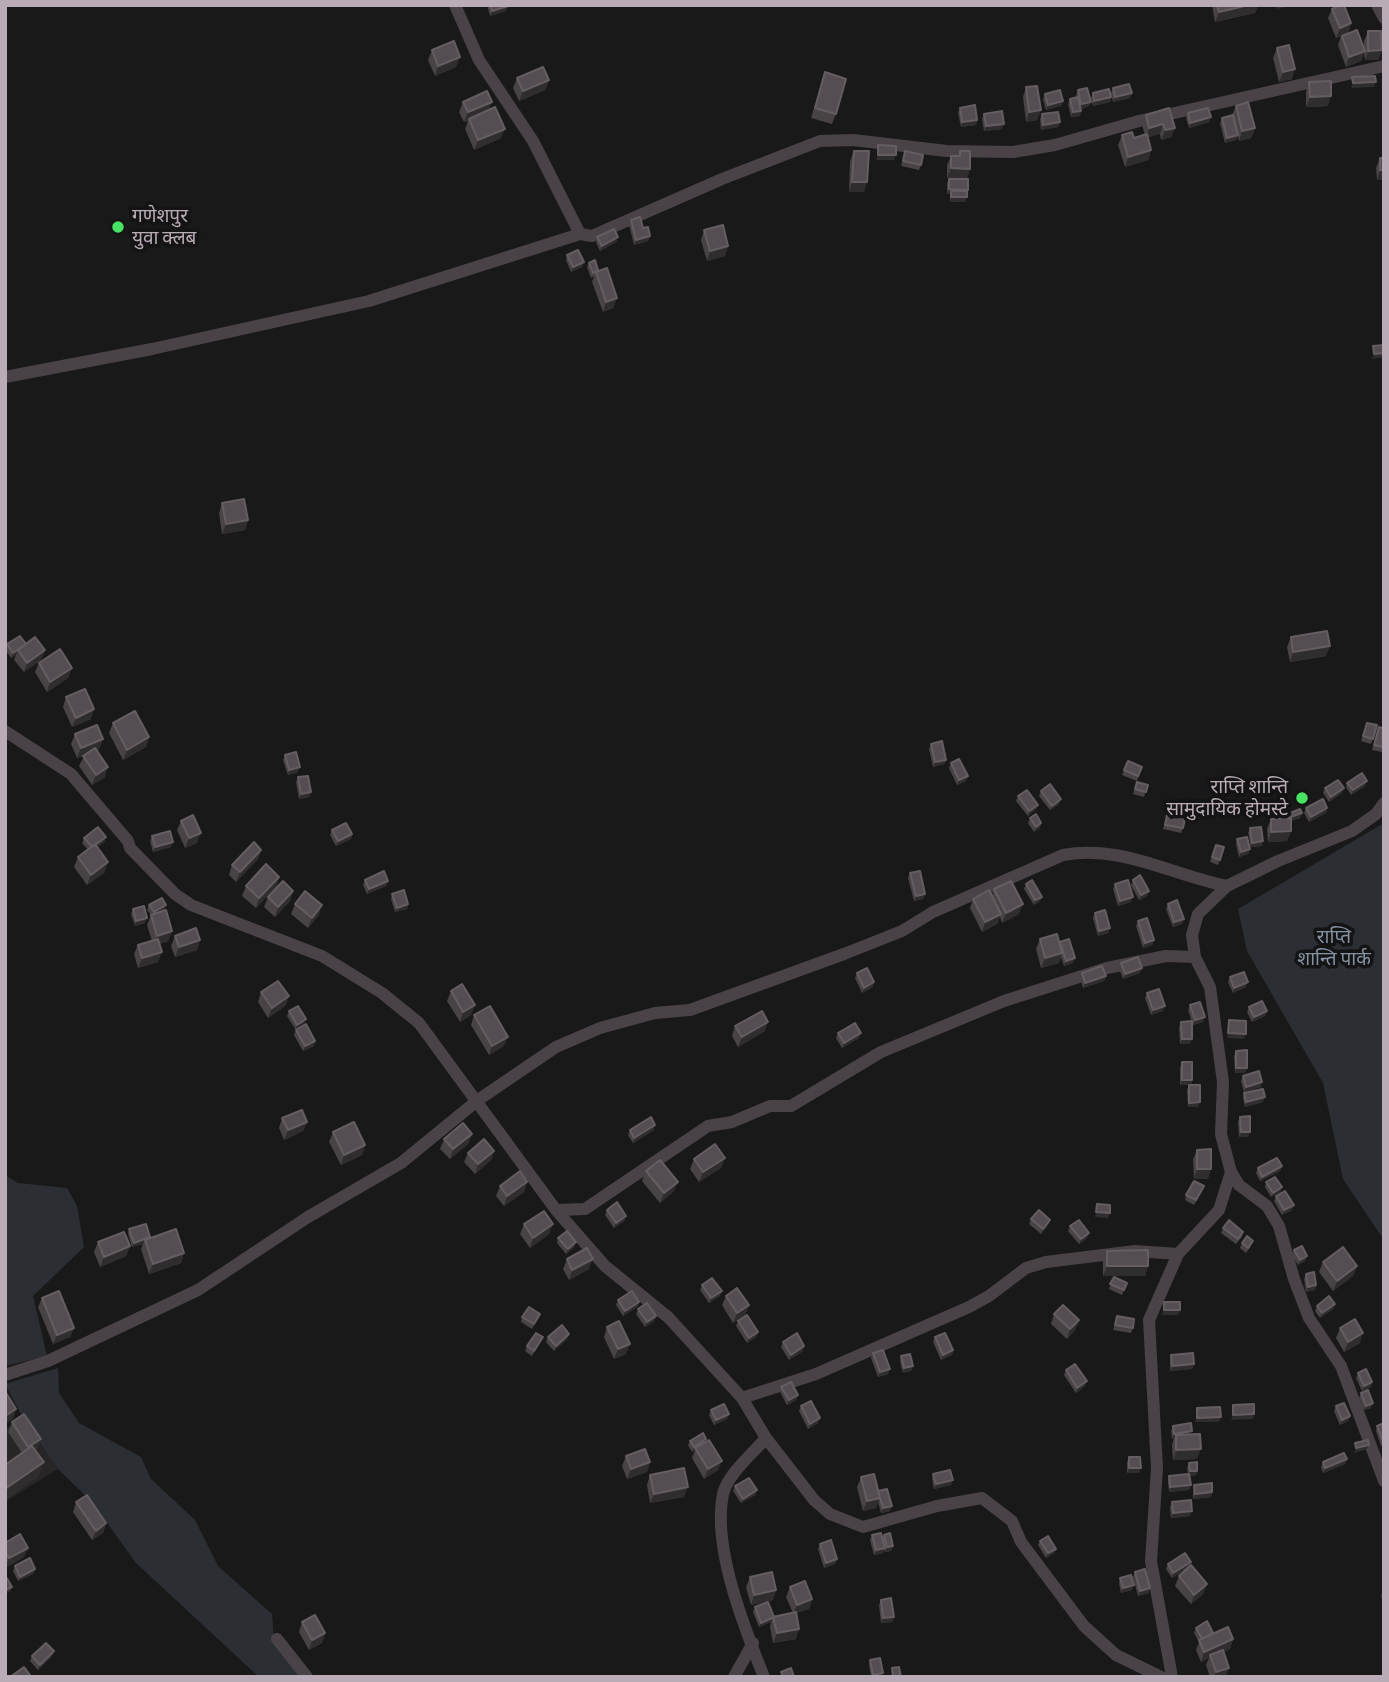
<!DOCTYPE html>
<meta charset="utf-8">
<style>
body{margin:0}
#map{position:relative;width:1389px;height:1682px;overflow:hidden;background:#1a191a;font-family:Barlow,sans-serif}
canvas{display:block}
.frame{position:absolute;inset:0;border:7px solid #b9acb6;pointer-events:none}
</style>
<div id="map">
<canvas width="1389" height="1682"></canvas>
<div class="frame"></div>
</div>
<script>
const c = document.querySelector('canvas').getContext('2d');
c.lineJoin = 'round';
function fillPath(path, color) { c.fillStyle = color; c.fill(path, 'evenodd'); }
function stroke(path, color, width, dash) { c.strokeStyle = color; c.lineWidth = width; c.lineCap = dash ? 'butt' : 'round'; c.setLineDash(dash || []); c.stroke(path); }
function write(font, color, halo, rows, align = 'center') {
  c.font = font + ' Barlow,"Noto Sans Devanagari",sans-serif'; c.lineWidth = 7; c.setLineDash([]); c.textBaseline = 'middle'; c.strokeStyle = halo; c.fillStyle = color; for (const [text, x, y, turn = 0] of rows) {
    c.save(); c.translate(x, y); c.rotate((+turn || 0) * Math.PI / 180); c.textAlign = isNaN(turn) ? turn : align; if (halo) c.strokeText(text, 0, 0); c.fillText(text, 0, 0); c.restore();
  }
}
const built = new Path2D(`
 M24 1420 58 1469 5 1502V1429Z`);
const green = new Path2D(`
 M1384 823V1240L1343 1179 1323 1083 1247 951 1238 909Z
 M5 1175 18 1183 67 1188 77 1206 84 1247 33 1296 47 1356 5 1366Z
 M58 1368 59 1393 79 1423 141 1457 151 1479 195 1520 218 1566 272 1614 274 1641 302 1677H259L136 1563 92 1502 58 1469 24 1420 5 1384Z`);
const minor = new Path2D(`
 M455 5 479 60 533 141 580 234 592 236 722 179 820 141 853 140 947 151 1013 152 1055 145 1139 121 1384 66
 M1377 5 1384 18
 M5 377 152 349 369 301 580 234
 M5 731 71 774 128 841 130 848 175 894 191 905 322 956 382 993 419 1023 556 1210 605 1266 668 1317 742 1398 766 1438 814 1500 830 1514 863 1527 937 1506 982 1498 1012 1521 1021 1542 1084 1626 1116 1655 1161 1677
 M1231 1172 1239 1185 1267 1206 1279 1226 1294 1279 1309 1318 1341 1366 1384 1481
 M556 1210 585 1209 708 1126 732 1122 770 1106H791L881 1052 1004 1001 1107 968 1166 956 1195 957
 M5 1375 48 1361 198 1290 308 1217 401 1163 478 1100 556 1047 600 1028 655 1013 690 1010 844 954 902 931 933 912 1063 855C1121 844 1171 875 1227 886
 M742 1398 816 1374 969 1307 989 1296 1026 1268 1046 1262 1135 1251 1178 1254
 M277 1639 307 1677
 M734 1677 753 1643
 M764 1677C744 1627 712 1546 723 1494 728 1474 752 1454 766 1438
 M1172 1677 1151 1561 1157 1468 1149 1320 1178 1254 1219 1210 1231 1172 1221 1134 1223 1082 1210 987 1195 957 1192 935 1198 914 1227 886 1278 861 1352 831 1376 814 1384 803`);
const wall = new Path2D(`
 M487 5H508L506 11 490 16Z
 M1212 5H1258L1255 13 1215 22Z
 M1332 9 1351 23 1348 33 1364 50V41L1368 31 1382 50 1378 60H1365L1364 52 1361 61 1346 67 1338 45 1341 36 1336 38 1328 18Z
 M1277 48 1292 79 1279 82 1273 58Z
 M432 50 456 67 435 76 428 60Z
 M825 72 836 114 832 124 811 118Z
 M517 78 549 80 545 90 519 101 513 88Z
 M1309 82 1328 106 1306 107V92Z
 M1026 87 1037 120 1026 122 1023 97Z
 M1113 88 1130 98 1113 102 1111 93Z
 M1078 90 1091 102 1089 106 1081 109 1080 116 1071 117 1068 104 1070 99 1077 98 1076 95Z
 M1093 93 1111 97 1110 102 1093 106 1091 98Z
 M1045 94 1063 101 1061 106 1046 110 1043 99Z
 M463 102H492L488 110 501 138 474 150 465 129 468 121 464 122 459 112Z
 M1236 106 1255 128 1251 138 1239 141 1238 136 1236 140 1225 143 1220 123 1222 118 1232 115Z
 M960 108 977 120 976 125 961 127 958 113Z
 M1188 113 1211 117 1209 122 1189 128 1186 118Z
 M984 114 1002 129 984 131 982 119Z
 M1042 114 1060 122 1058 127 1041 130 1040 119Z
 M1146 115 1175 128 1171 137 1161 140 1160 134 1148 137 1151 150 1148 160 1125 167 1118 145 1122 135 1134 138 1145 135 1142 125Z
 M854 151 864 192H849L850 161Z
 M905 151 921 165 919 170 901 166Z
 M960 151 970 169 967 178H947V165L951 156H958Z
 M1380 158 1384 179 1377 180 1376 168Z
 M949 179 968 190 965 202H950V194H947V184Z
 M631 220 643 228 650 236 648 241 634 245 629 225Z
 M704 230 728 246 725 256 707 261 701 240Z
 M597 237H618L616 242 600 251 596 242Z
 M567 255 582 267 571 272 566 260Z
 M589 263 598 270 617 298 613 308 603 312 592 282 594 276 591 278 587 267Z
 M222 503 248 520 245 530 222 534 219 513Z
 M1384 538V554L1383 555 1382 543Z
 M1291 637 1326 656 1290 662 1287 647Z
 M7 644H26L45 650 41 660 24 672 14 660 16 655 11 658 5 649Z
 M39 663 72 668 68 678 47 692 35 672Z
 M66 697 91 719 72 727 63 707Z
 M113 723 149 737 146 747 123 760 109 733Z
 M1367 723 1373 739 1371 744 1361 741Z
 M1379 727 1384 729V748L1382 752 1372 750Z
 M75 734 103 739 99 749 97 750 105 777 92 785 79 766 84 756 77 758 71 744Z
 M931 744 946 760 944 764 933 767 929 749Z
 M285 755 298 772 288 775 283 760Z
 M1128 761 1142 767 1137 781 1122 775Z
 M951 763 966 781 957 785 949 768Z
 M298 777 311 792 309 797 299 799 296 782Z
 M1137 782 1148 785 1144 797 1133 794Z
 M1347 783 1365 786 1351 795 1346 787Z
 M1325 788 1342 793 1329 802 1323 793Z
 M1041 791 1059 804 1050 810 1039 796Z
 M1018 796 1038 805 1036 809 1028 816 1016 801Z
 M1306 808H1327L1326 813 1309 822 1304 813Z
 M1288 814 1300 818 1291 821V831L1287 841 1268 842 1267 829 1271 819 1287 818Z
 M1167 815 1183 828 1181 833 1163 829Z
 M1030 818 1040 828 1034 832 1028 823Z
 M181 821 197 843 185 848 177 830Z
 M1250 828 1262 846 1251 847 1248 833Z
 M332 830 352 834 351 839 336 846 330 835Z
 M152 836 171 847 153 852 150 841Z
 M106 837 104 842 97 847 105 872 87 885 74 867 78 857 88 850 82 843 84 838Z
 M1237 839 1250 849 1248 854 1239 857 1236 844Z
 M1216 845 1224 847 1218 865 1210 862Z
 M261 850 258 859 236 882 229 875 232 865Z
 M910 873 925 894 923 899 914 901 908 878Z
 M279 877 276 887 256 908 242 896 246 886Z
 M365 880 388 881 386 886 367 894 363 885Z
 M1133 880 1149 891 1147 896 1139 900 1131 885Z
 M1026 884 1042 897 1040 901 1034 905 1024 889Z
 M1115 884 1131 902 1118 906 1113 889Z
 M994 889 1019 914 1002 923 1000 917 997 924 982 932 970 908 973 899 992 896Z
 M392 894 408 904 407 909 395 912 391 899Z
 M268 897 290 901 275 917 264 907Z
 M295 904 319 915 308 928 291 914Z
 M1168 904 1184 919 1182 924 1173 927 1166 909Z
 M149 905H166L164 910 160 912 172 931 168 941 159 944 158 962 138 968 134 954 138 945 152 941 147 925 151 915 147 910Z
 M133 909 145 923 135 926 131 914Z
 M1095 913 1110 928 1108 933 1098 936 1093 918Z
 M1138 921 1154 940 1152 945 1143 948 1136 926Z
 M175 936 200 940 197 950 175 957 171 946Z
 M1040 939 1059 943 1073 963 1064 966 1061 957 1059 963 1041 968 1036 949Z
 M1121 963 1140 973 1123 979 1119 968Z
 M857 973 873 987 862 993 855 978Z
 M1082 973 1106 976 1104 981 1083 988 1080 978Z
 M1230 977 1246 987 1233 993 1228 982Z
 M451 991 471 1015 460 1022 447 1001Z
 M261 992 289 996 285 1006 268 1018 258 1002Z
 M1147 993 1163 1011 1151 1015 1145 998Z
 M1190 1005 1203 1022 1193 1025 1188 1010Z
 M1249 1007 1267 1011 1265 1016 1252 1022 1247 1012Z
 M289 1011 306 1019 304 1024 296 1030 287 1016Z
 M474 1015 504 1046 489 1055 471 1025Z
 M1181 1022 1190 1044H1180L1179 1027Z
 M735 1026 765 1031 738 1047 732 1036Z
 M296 1030 314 1046 303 1051 294 1035Z
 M838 1033 859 1038 842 1048 836 1038Z
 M1236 1051 1247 1068 1245 1073H1235L1234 1056Z
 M1182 1062 1192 1080 1191 1085H1180V1067Z
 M1243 1076 1261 1087 1244 1092 1241 1081Z
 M1189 1085 1198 1107H1188L1187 1090Z
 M1244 1093 1263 1102 1245 1107 1243 1098Z
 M1240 1117 1248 1137H1239L1238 1122Z
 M282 1118 307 1122 303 1131 284 1140 279 1128Z
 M630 1130H654L633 1143 628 1135Z
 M333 1132 365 1145 362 1155 341 1165 329 1142Z
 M472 1134 468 1144 450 1159 440 1149 444 1139Z
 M1197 1150 1208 1179H1194L1193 1159Z
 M494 1151 491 1160 475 1174 464 1162 468 1153Z
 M725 1158 721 1168 699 1182 690 1169 694 1159Z
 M1282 1166 1280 1171 1260 1181 1256 1173 1258 1168Z
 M646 1171 674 1191 660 1203 642 1181Z
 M527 1182 524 1192 504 1206 496 1196 500 1186Z
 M1266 1182 1282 1187 1280 1192 1271 1197 1265 1187Z
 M1202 1191 1194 1205 1185 1200 1186 1195Z
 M1276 1196 1292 1210 1282 1215 1274 1201Z
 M607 1210 626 1216 624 1221 614 1228 605 1215Z
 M1031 1219 1050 1220 1048 1225 1041 1234 1029 1224Z
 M524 1224 549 1234 530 1248 520 1234Z
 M1070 1226 1087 1238 1079 1244 1068 1231Z
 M1223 1228 1243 1232 1242 1237 1236 1244 1221 1233Z
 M129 1229 150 1237 184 1253 181 1263 149 1274 141 1249 143 1244 132 1247 128 1234Z
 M558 1238 574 1247 566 1254 557 1243Z
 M98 1242 130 1246 126 1256 100 1267 94 1252Z
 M1242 1243 1251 1246 1246 1253 1240 1248Z
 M1294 1250 1307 1256 1305 1261 1298 1265 1292 1255Z
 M1107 1251 1148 1266 1145 1276H1103V1261Z
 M567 1259 589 1269 569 1280 563 1269Z
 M1323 1262 1357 1266 1353 1276 1333 1291 1319 1272Z
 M1306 1274 1316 1285 1315 1290 1306 1292 1304 1279Z
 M1114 1277 1127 1283 1122 1295 1109 1289Z
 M702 1285 720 1296 709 1303 700 1290Z
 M726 1296 749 1305 745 1315 733 1323 722 1305Z
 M42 1298 74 1328 70 1337 53 1344 38 1307Z
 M618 1300 639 1302 637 1307 623 1316 616 1305Z
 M1335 1304 1333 1309 1320 1318 1315 1311 1317 1306Z
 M638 1309 656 1316 654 1321 645 1327 636 1314Z
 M540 1314 532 1329 521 1322 522 1317Z
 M1054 1314 1079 1320 1075 1330 1067 1339 1051 1324Z
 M1117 1316 1133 1328 1131 1333 1113 1330Z
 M738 1321 758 1332 756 1337 747 1343 736 1326Z
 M607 1327 626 1354 614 1359 604 1337Z
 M1340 1328 1360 1343 1344 1352 1336 1338Z
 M569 1334 567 1339 554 1351 546 1342 548 1337Z
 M543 1337 532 1356 525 1351 527 1346Z
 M935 1337 953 1350 952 1355 941 1360 933 1342Z
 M783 1342 803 1351 789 1360 781 1347Z
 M873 1353 888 1374 878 1377 871 1358Z
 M1171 1355 1194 1364 1192 1369 1170 1371V1359Z
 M901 1356 913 1366 911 1371 903 1373 900 1361Z
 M1066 1370 1085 1386 1076 1393 1064 1375Z
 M1358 1373 1372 1382 1371 1387 1362 1391 1356 1378Z
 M781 1387 798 1395 796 1400 787 1405 780 1392Z
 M1361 1393 1371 1408 1364 1410 1359 1398Z
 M801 1406 818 1423 808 1429 799 1411Z
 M1336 1406 1350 1416 1348 1421 1340 1425 1334 1411Z
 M711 1410 729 1414 727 1419 714 1425 709 1415Z
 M12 1422 37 1449 35 1450 38 1477 5 1500V1465L22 1453 8 1432Z
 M1384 1423V1445L1381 1446 1376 1431 1377 1426Z
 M1173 1426 1191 1434 1197 1459 1173 1460 1172 1445 1174 1438 1172 1439 1171 1431Z
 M706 1439 705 1442 718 1470 704 1479 692 1458 695 1450 692 1452 688 1445 690 1441Z
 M626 1456 650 1462 647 1472 627 1479 622 1466Z
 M1129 1457 1139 1473H1127V1462Z
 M1347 1459 1345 1464 1323 1473 1321 1467 1323 1462Z
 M1189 1463 1197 1471 1196 1475 1190 1476 1191 1485 1189 1490 1169 1492 1168 1481 1169 1476 1188 1474 1187 1468Z
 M933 1474 951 1485 934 1489 932 1479Z
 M650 1475 684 1497 650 1503 647 1485Z
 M861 1477 878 1491 892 1506 890 1511 881 1513 878 1502 876 1508 863 1511 857 1487Z
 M1194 1485 1212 1492 1211 1497 1193 1499V1490Z
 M735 1486 757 1490 755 1495 741 1503 733 1491Z
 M76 1502 106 1523 103 1533 92 1540 73 1512Z
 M1172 1502 1190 1516 1171 1518 1170 1507Z
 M872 1535 882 1538 884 1535 893 1546 891 1551 885 1552 884 1550 883 1553 874 1555 870 1540Z
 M1040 1541 1056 1549 1054 1553 1046 1558 1038 1545Z
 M5 1543 24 1557 5 1568Z
 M820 1544 837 1559 835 1564 824 1568 818 1549Z
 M1191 1562 1189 1567 1172 1578 1166 1569 1168 1564Z
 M15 1566 35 1569 33 1574 18 1581 13 1571Z
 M1135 1572 1149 1593 1138 1596 1133 1577Z
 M1179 1576 1203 1594 1191 1604 1175 1586Z
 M750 1577 776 1590 773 1600 751 1605 746 1587Z
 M1120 1578 1132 1590 1121 1593 1119 1583Z
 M790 1587 812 1599 809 1609 796 1613V1639L773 1643 770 1627 771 1622 759 1627 753 1612 755 1607 774 1617 793 1613 786 1597Z
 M1384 1590V1602L1381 1596Z
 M881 1600 894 1617 892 1622 881 1623 879 1605Z
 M302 1622 325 1633 322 1643 309 1650 299 1632Z
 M1196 1628 1233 1639 1230 1649 1224 1652 1226 1677H1210L1206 1665 1209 1658 1201 1662 1196 1650 1199 1642 1194 1633Z
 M54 1651 52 1656 38 1670 30 1661 32 1656Z
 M870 1660 883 1673 881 1677H871L869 1665Z`);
const shadedWall = new Path2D(`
 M1249 5H1258L1255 13 1215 22 1219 12Z
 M1277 5H1285V7L1276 9Z
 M508 6 506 11 490 16 492 11Z
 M1351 23 1348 33 1336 38 1340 28Z
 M1382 50 1378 60H1365L1368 51Z
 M1365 51 1361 61 1346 67 1349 57Z
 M460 57 456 67 435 76 438 66Z
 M1295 69 1292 79 1279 82 1283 72Z
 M549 80 545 90 519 101 523 91Z
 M1376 82 1374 87 1351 88 1353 83Z
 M1132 93 1130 98 1113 102 1115 97Z
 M1331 96 1328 106 1306 107 1310 97Z
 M1111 97 1110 102 1093 106 1094 101Z
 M1063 101 1061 106 1046 110 1048 105Z
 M492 102 488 111 464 122 468 112Z
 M1091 102 1089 106 1080 109 1081 104Z
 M1041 110 1037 120 1026 122 1029 112Z
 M1081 111 1080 116 1071 117 1073 112Z
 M1211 117 1209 122 1189 128 1190 123Z
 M977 120 976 125 961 127 962 122Z
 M1060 122 1058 127 1041 130 1043 125Z
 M1004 124 1002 129 984 131 986 126Z
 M1163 124 1160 134 1146 138 1149 128Z
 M1175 128 1171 137 1161 140 1165 130Z
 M1255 128 1251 138 1239 141 1242 131Z
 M505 129 501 138 474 150 478 140Z
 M1238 135 1236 140 1225 143 1227 138Z
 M1151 150 1148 160 1125 167 1128 157Z
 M878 155H896L894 160H876Z
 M951 168 970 169 967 178H947Z
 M1380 170H1384V179L1377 180Z
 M852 182H867L864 192H849Z
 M949 189 968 190 966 194 951 191 950 194H947Z
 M951 197H967L965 202H950Z
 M650 236 648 241 634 245 636 240Z
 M618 237 616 242 600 251 602 246Z
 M728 246 725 256 707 261 710 251Z
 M584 262 582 267 571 272 573 267Z
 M617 298 613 308 603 312 606 302Z
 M1384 353V357L1372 359 1374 354Z
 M248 520 245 530 222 534 226 524Z
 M1330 646 1326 656 1290 662 1293 652Z
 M18 650 16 655 11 658 13 653Z
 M45 650 41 660 24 672 27 663Z
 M72 668 68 678 47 692 50 682Z
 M94 709 91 719 72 727 76 718Z
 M149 737 146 747 123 760 127 750Z
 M103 739 99 749 77 758 81 748Z
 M946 760 944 764 933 767 935 762Z
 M108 767 105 777 92 785 96 775Z
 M300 767 298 772 288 775 289 770Z
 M968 776 966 781 957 785 959 780Z
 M1367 781 1365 786 1351 795 1353 790Z
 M1344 788 1342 793 1329 802 1331 797Z
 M311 792 309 797 299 799 301 794Z
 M1061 799 1059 804 1050 810 1052 806Z
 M1038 805 1036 809 1028 816 1029 811Z
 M1327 808 1326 813 1309 822 1311 817Z
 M1302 813 1300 818 1288 822 1290 817Z
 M1041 823 1040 828 1034 832 1036 827Z
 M1291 831 1287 841 1268 842 1271 832Z
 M201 833 197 843 185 848 189 838Z
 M352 834 351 839 336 846 338 841Z
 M106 837 104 842 90 853 92 848Z
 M1263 841 1262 846 1251 847 1252 843Z
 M173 842 171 847 153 852 155 847Z
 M1250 849 1248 854 1239 857 1241 852Z
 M261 850 258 859 236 882 240 872Z
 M108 862 105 872 87 885 91 875Z
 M279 877 276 887 256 908 259 898Z
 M388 881 386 886 367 894 369 889Z
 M293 891 290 901 275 917 278 907Z
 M1149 891 1147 896 1139 900 1141 895Z
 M925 894 923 899 914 901 916 896Z
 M1042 897 1040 901 1034 905 1035 900Z
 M1133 897 1131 902 1118 906 1120 901Z
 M408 904 407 909 395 912 397 908Z
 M1023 904 1019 914 1002 923 1006 913Z
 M166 905 164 910 152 917 154 912Z
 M322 905 319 915 308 928 312 918Z
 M1001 914 997 924 982 932 985 922Z
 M147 918 145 923 135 926 136 921Z
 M1184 919 1182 924 1173 927 1174 922Z
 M1110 928 1108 933 1098 936 1099 931Z
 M172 931 168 941 153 945 157 936Z
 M200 940 197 950 175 957 179 947Z
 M1154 940 1152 945 1143 948 1145 943Z
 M162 952 158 962 138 968 142 958Z
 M1062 953 1059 963 1041 968 1045 958Z
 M1075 958 1073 963 1064 966 1066 961Z
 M1142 968 1140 973 1123 979 1125 974Z
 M1106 976 1104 981 1083 988 1085 983Z
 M874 982 873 987 862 993 864 988Z
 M1248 982 1246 987 1233 993 1234 988Z
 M289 996 285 1006 268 1018 272 1008Z
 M475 1005 471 1015 460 1022 463 1012Z
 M1165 1006 1163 1011 1151 1015 1153 1010Z
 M1267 1011 1265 1016 1252 1022 1254 1017Z
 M1205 1017 1203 1022 1193 1025 1195 1020Z
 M306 1019 304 1024 296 1030 297 1025Z
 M768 1022 765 1031 738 1047 742 1037Z
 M861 1033 859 1038 842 1048 844 1043Z
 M1228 1033 1246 1034 1244 1039 1227 1038Z
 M508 1037 504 1046 489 1055 492 1046Z
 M1182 1039H1192L1190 1044H1180Z
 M315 1041 314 1046 303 1051 305 1046Z
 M1236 1068H1247L1245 1073H1235Z
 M1182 1080H1192L1191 1085H1180Z
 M1262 1082 1261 1087 1244 1092 1246 1087Z
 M1265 1097 1263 1102 1245 1107 1246 1102Z
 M1200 1102 1198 1107H1188L1189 1103Z
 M307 1122 303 1131 284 1140 288 1130Z
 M655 1125 654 1130 633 1143 634 1138Z
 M1241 1132H1250L1248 1137H1239Z
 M472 1134 468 1144 450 1159 453 1149Z
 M365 1145 362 1155 341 1165 344 1155Z
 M494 1151 491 1160 475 1174 478 1164Z
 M725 1158 721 1168 699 1182 703 1172Z
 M1282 1166 1280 1171 1260 1181 1262 1177Z
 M1197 1169H1211L1208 1179H1194Z
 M527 1182 524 1192 504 1206 507 1196Z
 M678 1182 674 1191 660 1203 664 1193Z
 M1282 1187 1280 1192 1271 1197 1273 1193Z
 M1294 1205 1292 1210 1282 1215 1284 1210Z
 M1096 1212 1110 1213 1108 1218 1095 1217Z
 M626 1216 624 1221 614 1228 616 1223Z
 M1050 1220 1048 1225 1041 1234 1043 1229Z
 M553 1224 549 1234 530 1248 533 1238Z
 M1089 1233 1087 1238 1079 1244 1081 1239Z
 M150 1237 145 1240 143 1244 132 1247 134 1243Z
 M576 1242 574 1247 566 1254 568 1249Z
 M130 1246 126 1256 100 1267 104 1257Z
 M184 1253 181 1263 149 1274 153 1264Z
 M1307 1256 1305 1261 1298 1265 1300 1260Z
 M593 1259 589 1269 569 1280 572 1270Z
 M1107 1266H1148L1145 1276H1103Z
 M1357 1266 1353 1276 1333 1291 1337 1281Z
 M1316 1285 1315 1290 1306 1292 1308 1287Z
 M722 1291 720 1296 709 1303 711 1298Z
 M639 1302 637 1307 623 1316 625 1311Z
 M1335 1304 1333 1309 1320 1318 1322 1313Z
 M749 1305 745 1315 733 1323 737 1313Z
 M1164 1310H1180L1178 1315H1162Z
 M656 1316 654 1321 645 1327 647 1322Z
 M1079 1320 1075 1330 1067 1339 1070 1329Z
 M74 1328 70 1337 53 1344 57 1335Z
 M758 1332 756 1337 747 1343 749 1338Z
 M1363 1333 1360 1343 1344 1352 1348 1342Z
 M569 1334 567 1339 554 1351 556 1346Z
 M630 1344 626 1354 614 1359 618 1349Z
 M804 1346 803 1351 789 1360 791 1355Z
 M953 1350 952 1355 941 1360 943 1355Z
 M1194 1364 1192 1369 1170 1371 1172 1366Z
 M913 1366 911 1371 903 1373 904 1368Z
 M890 1369 888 1374 878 1377 880 1372Z
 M1087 1381 1085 1386 1076 1393 1077 1388Z
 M1372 1382 1371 1387 1362 1391 1364 1386Z
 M798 1395 796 1400 787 1405 789 1400Z
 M1373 1403 1371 1408 1364 1410 1366 1406Z
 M16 1409 13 1419 5 1424V1416Z
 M729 1414 727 1419 714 1425 716 1420Z
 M1254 1414 1253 1419 1231 1420 1233 1415Z
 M1350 1416 1348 1421 1340 1425 1342 1420Z
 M1221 1417 1219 1422H1195L1197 1418Z
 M820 1418 818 1423 808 1429 810 1424Z
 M1192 1431 1190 1436 1176 1435 1174 1438 1172 1439 1174 1434Z
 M41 1439 37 1449 24 1457 28 1447Z
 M706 1439 704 1444 695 1448V1450L692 1452 694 1447Z
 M1369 1445 1367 1449 1354 1453 1356 1448Z
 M1201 1449 1197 1459 1173 1460 1176 1450Z
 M1347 1459 1345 1464 1323 1473 1325 1468Z
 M722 1461 718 1470 704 1479 708 1469Z
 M44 1462 38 1477 5 1500V1489Z
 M650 1462 647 1472 627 1479 631 1469Z
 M1129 1468H1141L1139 1473H1127Z
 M1190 1471H1197L1196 1475 1188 1476Z
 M953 1480 951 1485 934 1489 936 1484Z
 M1191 1485 1189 1490 1169 1492 1170 1487Z
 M688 1487 684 1497 650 1503 654 1494Z
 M757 1490 755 1495 741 1503 743 1499Z
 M1212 1492 1211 1497 1193 1499 1195 1494Z
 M880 1498 876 1508 863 1511 867 1501Z
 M892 1506 890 1511 881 1513 883 1508Z
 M1192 1511 1190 1516 1171 1518 1173 1513Z
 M106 1523 103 1533 92 1540 96 1531Z
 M893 1546 891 1551 885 1552 887 1547Z
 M28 1548 24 1557 5 1568 9 1558Z
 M885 1548 883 1553 874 1555 876 1550Z
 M1056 1549 1054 1553 1046 1558 1048 1553Z
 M837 1559 835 1564 824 1568 826 1563Z
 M1191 1562 1189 1567 1172 1578 1173 1573Z
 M35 1569 33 1574 18 1581 20 1577Z
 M1207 1584 1203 1594 1191 1604 1194 1595Z
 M1134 1585 1132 1590 1121 1593 1123 1588Z
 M12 1587 10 1592 5 1594V1590Z
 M1150 1588 1149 1593 1138 1596 1140 1591Z
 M776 1590 773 1600 751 1605 754 1595Z
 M812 1599 809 1609 793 1614 797 1605Z
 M773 1617 771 1622 759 1627 761 1623Z
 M894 1617 892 1622 881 1623 883 1618Z
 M799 1629 796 1639 773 1643 777 1633Z
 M325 1633 322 1643 309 1650 312 1640Z
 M1233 1639 1230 1649 1211 1657 1210 1655 1209 1658 1201 1662 1204 1652Z
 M54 1651 52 1656 38 1670 40 1665Z
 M1229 1668 1226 1677H1214L1216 1672Z
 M883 1673 881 1677H872L873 1675Z`);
const building = new Path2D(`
 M490 5H508V6L492 11Z
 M1217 5H1249L1219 12Z
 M1340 5H1344L1351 23 1340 28 1332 9Z
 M1357 30 1365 51 1349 57 1342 36Z
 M1368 31H1381L1382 50 1368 51Z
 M454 41 460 57 438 66 432 50Z
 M1289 45 1295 69 1283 72 1277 48Z
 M543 67 549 80 523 91 517 78Z
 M825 72 846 79 836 114 815 108Z
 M1375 76 1376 82 1353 83 1352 77Z
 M1331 81V96L1310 97 1309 82Z
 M1129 84 1132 93 1115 97 1113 88Z
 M1037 86 1041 110 1029 112 1026 87Z
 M1087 88 1091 102 1081 104 1078 90Z
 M1109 89 1111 97 1094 101 1093 93Z
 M1060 90 1063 101 1048 105 1045 94Z
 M487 91 492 102 468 112 463 102Z
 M1078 97 1081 111 1073 112 1070 99Z
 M1248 102 1255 128 1242 131 1236 106Z
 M975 105 977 120 962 122 960 108Z
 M495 107 505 129 478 140 469 119Z
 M1169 108 1175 128 1165 130 1163 124 1149 128 1146 115Z
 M1208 108 1211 117 1190 123 1188 113Z
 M1002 111 1004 124 986 126 984 114Z
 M1058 112 1060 122 1043 125 1042 114Z
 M1233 115 1238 135 1227 138 1222 118Z
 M1132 132 1134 138 1147 134 1151 150 1128 157 1122 135Z
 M878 145 896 146V155H878Z
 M854 151H869L867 182H852Z
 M905 151 923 155 921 165 903 161Z
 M960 151H970V169L951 168V156H960Z
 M1380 158H1384V170H1380Z
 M949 179H968V190L949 189Z
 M951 191H967V197H951Z
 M640 217 643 228 648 227 650 236 636 240 631 220Z
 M723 225 728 246 710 251 704 230Z
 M614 229 618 237 602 246 597 237Z
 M578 250 584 262 573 267 567 255Z
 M595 260 598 270 593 273 589 263Z
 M607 268 617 298 606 302 596 272Z
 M1384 345V353L1374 354 1373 346Z
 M244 499 248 520 226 524 222 503Z
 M1327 631 1330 646 1293 652 1291 637Z
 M20 636 26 644 13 653 7 644Z
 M35 637 45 650 27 663 18 650Z
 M60 649 72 668 50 682 39 663Z
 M85 689 94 709 76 718 66 697Z
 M135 711 149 737 127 750 113 723Z
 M1367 723 1377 725 1373 739 1363 736Z
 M97 725 103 739 81 748 75 734Z
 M1379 727 1384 729V747L1374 745Z
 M942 741 946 760 935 762 931 744Z
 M95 748 108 767 96 775 83 756Z
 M296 752 300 767 289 770 285 755Z
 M959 759 968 776 959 780 951 763Z
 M1128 761 1142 767 1138 776 1124 770Z
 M1362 773 1367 781 1353 790 1347 783Z
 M308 776 311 792 301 794 298 777Z
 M1338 780 1344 788 1331 797 1325 788Z
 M1137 782 1148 785 1146 792 1135 789Z
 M1050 784 1061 799 1052 806 1041 791Z
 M1027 790 1038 805 1029 811 1018 796Z
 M1323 799 1327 808 1311 817 1306 808Z
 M1300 809 1302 813 1290 817 1288 814Z
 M1036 814 1041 823 1036 827 1030 818Z
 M193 815 201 833 189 838 181 821Z
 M1167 815 1185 819 1183 828 1165 825Z
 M1291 818V831L1271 832V819Z
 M346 823 352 834 338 841 332 830Z
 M98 827 106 837 92 847 84 838Z
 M1261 827 1263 841 1252 843 1250 828Z
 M170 831 173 842 155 847 152 836Z
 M1247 837 1250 849 1241 852 1237 839Z
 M254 842 261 850 240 872 232 865Z
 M95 844 108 862 91 875 78 857Z
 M1216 845 1224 847 1220 860 1212 857Z
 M266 864 279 877 259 898 246 886Z
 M384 871 388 881 369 889 365 880Z
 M920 871 925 894 916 896 910 873Z
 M1140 875 1149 891 1141 895 1133 880Z
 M1032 880 1042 897 1035 900 1026 884Z
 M1128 880 1133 897 1120 901 1115 884Z
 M283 881 293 891 278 907 268 897Z
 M1011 881 1023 904 1006 913 994 889Z
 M404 890 408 904 397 908 392 894Z
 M989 890 1001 914 985 922 973 899Z
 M305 891 322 905 312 918 295 904Z
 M162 898 166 905 154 912 149 905Z
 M1177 900 1184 919 1174 922 1168 904Z
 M144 906 147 918 136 921 133 909Z
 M166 910 172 931 157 936 151 915Z
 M1105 910 1110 928 1099 931 1095 913Z
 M1147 918 1154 940 1145 943 1138 921Z
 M196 928 200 940 179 947 175 936Z
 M1057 934 1062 953 1045 958 1040 939Z
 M158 939 162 952 142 958 138 945Z
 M1069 939 1075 958 1066 961 1060 942Z
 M1138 957 1142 968 1125 974 1121 963Z
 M1102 966 1106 976 1085 983 1082 973Z
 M867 968 874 982 864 988 857 973Z
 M1244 972 1248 982 1234 988 1230 977Z
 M278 981 289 996 272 1008 261 992Z
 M462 984 475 1005 463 1012 451 991Z
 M1159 989 1165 1006 1153 1010 1147 993Z
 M1262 1001 1267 1011 1254 1017 1249 1007Z
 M1200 1002 1205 1017 1195 1020 1190 1005Z
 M298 1006 306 1019 297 1025 289 1011Z
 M490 1006 508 1037 492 1046 474 1015Z
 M762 1011 768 1022 742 1037 735 1026Z
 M1229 1020 1246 1021V1034L1228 1033Z
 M1192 1021V1039H1182L1181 1022Z
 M855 1023 861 1033 844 1043 838 1033Z
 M306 1024 315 1041 305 1046 296 1030Z
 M1247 1050V1068H1236V1051Z
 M1182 1062H1192V1080H1182Z
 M1259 1071 1262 1082 1246 1087 1243 1076Z
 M1189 1085H1200V1102L1189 1103Z
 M1263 1089 1265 1097 1246 1102 1244 1093Z
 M302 1110 307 1122 288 1130 282 1118Z
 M1250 1116V1132H1241L1240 1117Z
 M651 1117 655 1125 634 1138 630 1130Z
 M354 1122 365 1145 344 1155 333 1132Z
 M463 1123 472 1134 453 1149 444 1139Z
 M484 1139 494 1151 478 1164 468 1153Z
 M715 1144 725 1158 703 1172 694 1159Z
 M1211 1149V1169H1197V1150Z
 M1277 1158 1282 1166 1262 1177 1258 1168Z
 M660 1160 678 1182 664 1193 646 1171Z
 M520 1171 527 1182 507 1196 500 1186Z
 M1275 1177 1282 1187 1273 1193 1266 1182Z
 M1194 1181 1204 1186 1196 1200 1186 1195Z
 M1285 1191 1294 1205 1284 1210 1276 1196Z
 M617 1202 626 1216 616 1223 607 1210Z
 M1097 1204 1110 1205V1213L1096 1212Z
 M1039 1210 1050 1220 1043 1229 1031 1219Z
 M544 1211 553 1224 533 1238 524 1224Z
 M1079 1220 1089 1233 1081 1239 1070 1226Z
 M1229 1220 1243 1232 1238 1239 1223 1228Z
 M146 1224 150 1237 134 1243 129 1229Z
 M176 1229 184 1253 153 1264 145 1240Z
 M567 1231 576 1242 568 1249 558 1238Z
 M124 1232 130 1246 104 1257 98 1242Z
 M1247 1236 1253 1241 1248 1248 1242 1243Z
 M1302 1246 1307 1256 1300 1260 1294 1250Z
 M1343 1247 1357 1266 1337 1281 1323 1262Z
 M587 1248 593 1259 572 1270 567 1259Z
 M1148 1250V1266H1107V1251Z
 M1314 1272 1316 1285 1308 1287 1306 1274Z
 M1114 1277 1127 1283 1124 1290 1110 1284Z
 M712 1278 722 1291 711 1298 702 1285Z
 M737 1288 749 1305 737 1313 726 1296Z
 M59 1291 74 1328 57 1335 42 1298Z
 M632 1291 639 1302 625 1311 618 1300Z
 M1329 1296 1335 1304 1322 1313 1317 1306Z
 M1164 1302H1180V1310H1164Z
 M647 1303 656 1316 647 1322 638 1309Z
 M1063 1305 1079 1320 1070 1329 1054 1314Z
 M529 1307 540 1314 534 1324 522 1317Z
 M747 1315 758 1332 749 1338 738 1321Z
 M1117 1316 1134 1319 1133 1328 1115 1325Z
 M1355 1319 1363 1333 1348 1342 1340 1328Z
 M619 1321 630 1344 618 1349 607 1327Z
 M562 1325 569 1334 556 1346 548 1337Z
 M536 1333 543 1337 534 1351 527 1346Z
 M797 1333 804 1346 791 1355 783 1342Z
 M945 1333 953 1350 943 1355 935 1337Z
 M883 1350 890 1369 880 1372 873 1353Z
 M1193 1353 1194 1364 1172 1366 1171 1355Z
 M910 1354 913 1366 904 1368 901 1356Z
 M1075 1364 1087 1381 1077 1388 1066 1370Z
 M1366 1369 1372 1382 1364 1386 1358 1373Z
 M791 1382 798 1395 789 1400 781 1387Z
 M1368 1390 1373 1403 1366 1406 1361 1393Z
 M5 1391 16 1409 5 1416Z
 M811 1401 820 1418 810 1424 801 1406Z
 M1344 1403 1350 1416 1342 1420 1336 1406Z
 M724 1404 729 1414 716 1420 711 1410Z
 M1254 1404V1414L1233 1415V1405Z
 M1220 1407 1221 1417 1197 1418V1408Z
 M24 1414 41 1439 28 1447 12 1422Z
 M1191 1423 1192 1431 1174 1434 1173 1426Z
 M1384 1423V1440L1383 1441 1377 1426Z
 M703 1433 706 1439 694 1447 690 1441Z
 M1200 1434 1201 1449 1176 1450V1435Z
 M709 1440 722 1461 708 1469 695 1448Z
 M1368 1440 1369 1445 1356 1448 1355 1443Z
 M32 1446 44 1462 5 1489V1465Z
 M645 1449 650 1462 631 1469 626 1456Z
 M1344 1453 1347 1459 1325 1468 1323 1462Z
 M1129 1457H1140L1141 1468H1129Z
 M1197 1462V1471H1190L1189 1463Z
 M684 1468 688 1487 654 1494 650 1475Z
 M950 1470 953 1480 936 1484 933 1474Z
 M874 1474 880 1498 867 1501 861 1477Z
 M1189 1474 1191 1485 1170 1487 1169 1476Z
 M749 1478 757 1490 743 1499 735 1486Z
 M1212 1483V1492L1195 1494 1194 1485Z
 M887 1489 892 1506 883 1508 878 1491Z
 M87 1495 106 1523 96 1531 76 1502Z
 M1191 1500 1192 1511 1173 1513 1172 1502Z
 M881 1533 885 1548 876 1550 872 1535Z
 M890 1533 893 1546 887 1547 884 1535Z
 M20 1534 28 1548 9 1558 5 1552V1543Z
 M1048 1536 1056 1549 1048 1553 1040 1541Z
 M831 1540 837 1559 826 1563 820 1544Z
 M1185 1553 1191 1562 1173 1573 1168 1564Z
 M30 1558 35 1569 20 1577 15 1566Z
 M1191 1565 1207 1584 1194 1595 1179 1576Z
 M1145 1569 1150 1588 1140 1591 1135 1572Z
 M772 1572 776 1590 754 1595 750 1577Z
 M5 1575 12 1587 5 1590Z
 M1131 1575 1134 1585 1123 1588 1120 1578Z
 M805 1581 812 1599 797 1605 790 1587Z
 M891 1598 894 1617 883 1618 881 1600Z
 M768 1602 774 1617 761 1623 755 1607Z
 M796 1612 799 1629 777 1633 773 1617Z
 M315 1615 325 1633 312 1640 302 1622Z
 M1207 1621 1213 1633 1202 1639 1196 1628Z
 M1228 1627 1233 1639 1204 1652 1199 1640Z
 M46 1643 54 1651 40 1665 32 1656Z
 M1223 1650 1229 1668 1216 1672 1210 1655Z
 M880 1658 883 1673 873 1675 870 1660Z
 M24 1667 30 1675 27 1677H10Z
 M899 1667 901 1677H893L892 1668Z
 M791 1668 794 1677H783L781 1672Z`);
const markers = [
 [118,227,7,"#48e362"],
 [1302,798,7,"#48e362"]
];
const poiNames = [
 ["गणेशपुर",132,216],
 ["युवा क्लब",132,238],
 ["राप्ति शान्ति",1288,787,"right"],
 ["सामुदायिक होमस्टे",1288,809,"right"]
];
const parkNames = [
 ["राप्ति",1334,937],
 ["शान्ति पार्क",1334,959]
];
fillPath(built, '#272526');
fillPath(green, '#2b2f34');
stroke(minor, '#494347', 12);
fillPath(wall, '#484345');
fillPath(shadedWall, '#302d2f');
fillPath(building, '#544e52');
stroke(building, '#645d61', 2);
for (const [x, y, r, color] of markers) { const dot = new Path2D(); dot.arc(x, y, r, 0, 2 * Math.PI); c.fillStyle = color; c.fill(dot); stroke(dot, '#151415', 2.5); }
write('19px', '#b9acb6', '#151415', poiNames, 'left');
write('19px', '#8592a2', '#151415', parkNames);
</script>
